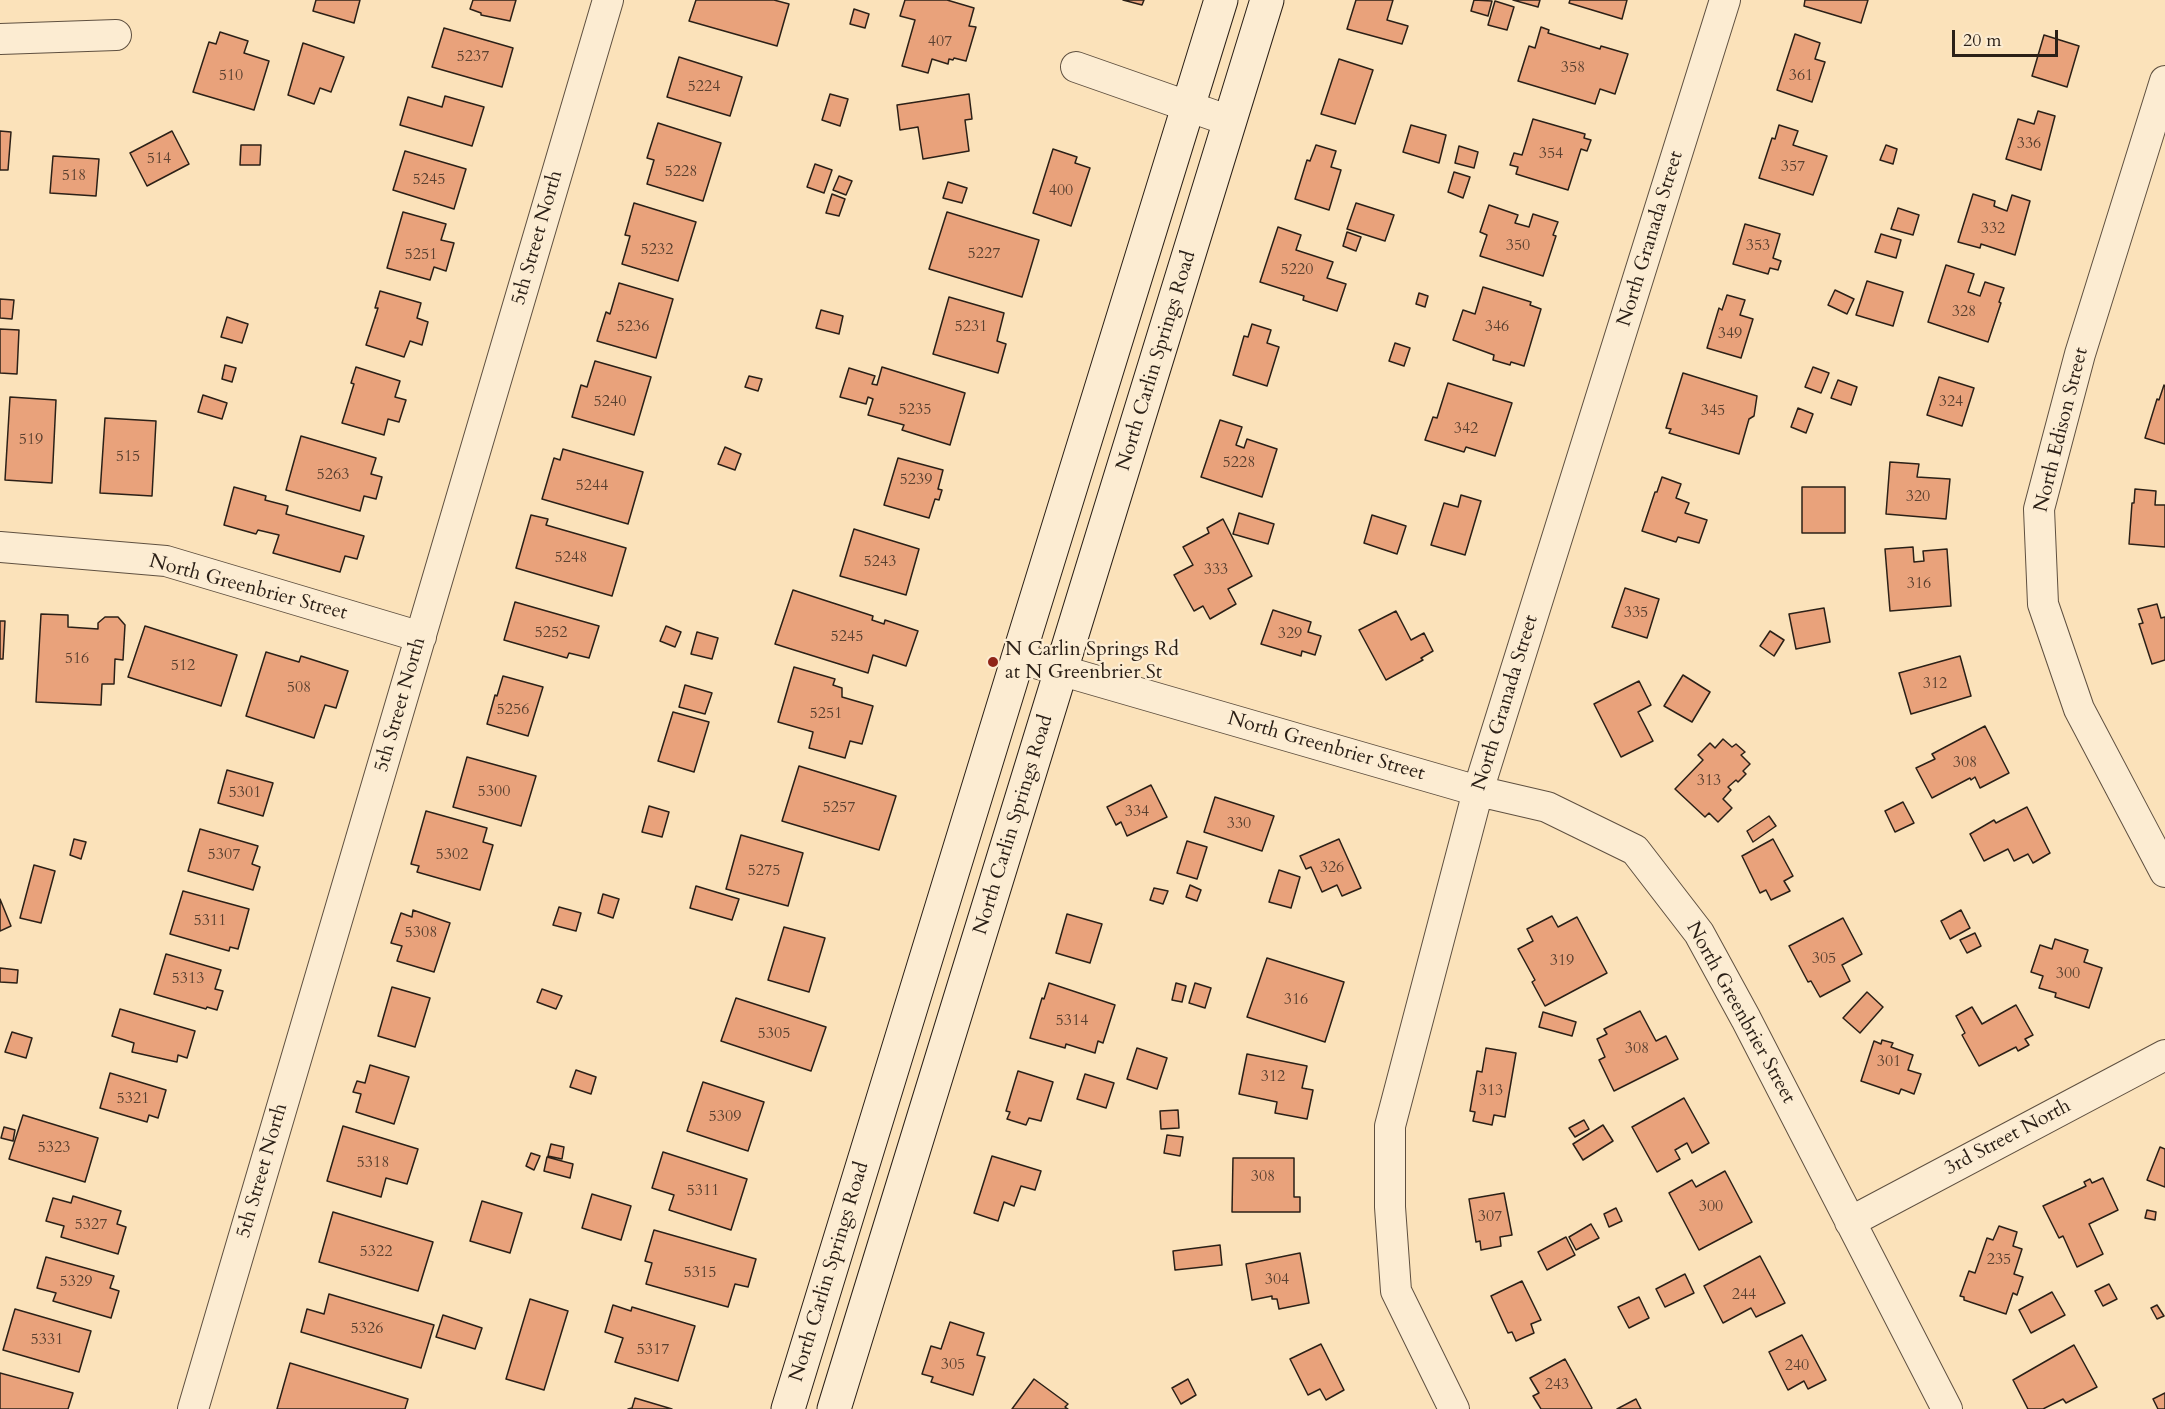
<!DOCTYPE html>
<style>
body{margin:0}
#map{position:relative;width:2165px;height:1409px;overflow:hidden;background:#fbe2ba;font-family:Cardo,serif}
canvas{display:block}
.scale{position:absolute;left:1952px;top:30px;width:106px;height:27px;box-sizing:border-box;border:3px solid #2b2017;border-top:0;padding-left:8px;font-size:18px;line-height:21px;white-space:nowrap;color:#2b2017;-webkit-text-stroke:4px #fcecd2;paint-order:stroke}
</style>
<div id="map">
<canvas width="2165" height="1409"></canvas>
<div class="scale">20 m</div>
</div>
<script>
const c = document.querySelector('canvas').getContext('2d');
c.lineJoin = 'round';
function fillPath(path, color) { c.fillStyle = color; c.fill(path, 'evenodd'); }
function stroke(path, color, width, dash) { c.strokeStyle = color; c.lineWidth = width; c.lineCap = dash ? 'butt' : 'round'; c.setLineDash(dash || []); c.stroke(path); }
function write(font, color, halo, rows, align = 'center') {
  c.font = font + ' Cardo,serif'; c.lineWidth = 4.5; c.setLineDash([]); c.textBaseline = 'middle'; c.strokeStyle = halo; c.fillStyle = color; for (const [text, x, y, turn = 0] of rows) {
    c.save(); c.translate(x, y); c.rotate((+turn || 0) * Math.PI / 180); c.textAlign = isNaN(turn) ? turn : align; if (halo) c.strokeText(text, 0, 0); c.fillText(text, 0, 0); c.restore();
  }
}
const building = new Path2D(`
 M316 0H360L354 23 313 11Z
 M473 0H516L510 21 481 15V13L470 9Z
 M696 0H774L789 4 777 46 689 21Z
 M905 0H947L974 8 969 26 976 27 966 61 954 58 953 60 949 59 948 64 932 59 928 73 902 66 915 20 900 16Z
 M1123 0H1144L1142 5Z
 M1356 0H1393L1387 20 1408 26 1402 44 1347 29Z
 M1474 0 1492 1 1488 16 1471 11Z
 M1513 0H1540L1538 7Z
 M1570 0H1627L1622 19 1569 3Z
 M1805 0H1868L1861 23 1804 6Z
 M1495 1 1514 7 1507 30 1488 25Z
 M854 9 869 14 865 28 850 24Z
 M1541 27 1549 30 1548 33 1600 49 1601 46 1628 54 1615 94 1600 89 1595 104 1518 81 1529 46 1535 48Z
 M444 28 513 48 502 87 432 67Z
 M220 32 248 41 244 53 269 61 254 110 193 92 209 42 216 44Z
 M1795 34 1820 43 1815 59 1825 62 1812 102 1777 90Z
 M2044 35 2079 46 2067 87 2032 76Z
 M303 43 344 57 331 92 320 88 314 104 288 95Z
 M679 57 742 77 730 116 667 97Z
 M1339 59 1373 70 1355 124 1321 114Z
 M830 94 848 99 840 126 822 120Z
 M969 94 972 119 965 120 969 151 923 159 918 127 900 130 897 105Z
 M445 96 484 107 472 146 400 125 408 97 442 107Z
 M2038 111 2055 116 2041 170 2006 159 2018 119 2034 124Z
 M1533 119 1585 134 1584 138 1591 140 1587 151 1581 149 1568 190 1516 174 1518 167 1510 165 1514 153 1522 155Z
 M658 123 721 143 703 201 647 184 654 160 647 158Z
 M1411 125 1446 135 1439 163 1403 152Z
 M1779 125 1798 131 1793 145 1827 156 1813 195 1759 178 1772 138 1775 139Z
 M0 131 11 132 8 170H0Z
 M172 131 189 164 147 186 130 153Z
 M241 145H261L260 165H240Z
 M1316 145 1336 151 1331 167 1341 170 1329 210 1295 199 1307 160 1310 161Z
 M1886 145 1897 149 1893 164 1880 160Z
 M1459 146 1478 152 1474 168 1455 163Z
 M1053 149 1077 157 1075 163 1090 168 1071 226 1033 213Z
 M405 151 466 169 454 209 393 190Z
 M53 156 99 159 96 196 50 193Z
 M815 164 832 170 824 193 807 187Z
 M1454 172 1470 177 1463 198 1448 192Z
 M839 176 852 181 846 195 833 190Z
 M948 182 967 188 962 203 943 198Z
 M832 194 845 199 839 216 826 213Z
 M1973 194 1995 201 1994 206 2007 211 2012 195 2030 201 2015 255 1981 244 1980 248 1958 242Z
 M634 203 696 222 678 281 622 264 630 236 625 235Z
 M1356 203 1394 215 1385 241 1347 229Z
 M1489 205 1518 215 1515 223 1529 227 1533 214 1558 222 1553 235 1556 236 1543 276 1480 256 1487 235 1480 232Z
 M1898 208 1919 215 1913 235 1891 229Z
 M403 212 446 224 441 240 454 243 446 271 434 267 430 280 387 268Z
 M947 212 1039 240 1022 297 929 269Z
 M1745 224 1780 234 1773 258 1781 261 1778 270 1770 268 1768 274 1733 264Z
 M1278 227 1301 235 1296 250 1333 262 1327 278 1346 284 1337 311 1303 300 1304 296 1260 282Z
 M1347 232 1361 237 1356 251 1343 246Z
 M1881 234 1901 240 1896 258 1875 252Z
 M1946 265 1974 274 1968 292 1980 296 1985 282 2004 288 1999 302 2001 303 1988 342 1928 322Z
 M1867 281 1903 292 1893 326 1856 315Z
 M619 283 673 299 656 358 597 341 606 312 610 314Z
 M1483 287 1531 302 1530 305 1541 309 1524 366 1511 362 1510 365 1493 360 1494 355 1453 340 1463 310 1475 314Z
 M1835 290 1854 299 1847 314 1828 305Z
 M380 291 421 303 417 318 428 322 422 345 410 341 404 357 366 345 378 308H375Z
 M1419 293 1428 296 1425 307 1416 304Z
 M1727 295 1745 300 1740 315 1753 319 1741 358 1707 348 1719 308 1722 310Z
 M949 297 1004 313 997 341 1006 344 998 373 933 354Z
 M0 299 14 300 12 319 0 318Z
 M821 310 843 316 839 334 816 328Z
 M227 317 248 324 242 343 221 337Z
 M1252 324 1271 330 1267 343 1279 347 1267 386 1233 375 1244 336 1248 337Z
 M0 329 19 330 17 374 0 373Z
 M1395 343 1410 348 1404 366 1389 361Z
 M595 361 651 377 634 435 572 417 581 385 587 387Z
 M225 365 236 368 232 382 222 379Z
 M356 367 400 381 395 397 406 400 399 422 388 419 384 435 342 423 354 384 351 383Z
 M882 367 965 393 950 445 902 430 904 425 868 415 873 399 868 397 866 404 840 397 849 368 875 376 872 384 877 385Z
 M1813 367 1829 373 1821 393 1805 387Z
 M1683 373 1757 396 1754 416 1749 419 1739 454 1669 433 1671 429 1666 428Z
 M749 376 762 379 758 391 745 387Z
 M1939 377 1974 388 1962 426 1927 415Z
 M1838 380 1857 387 1851 405 1831 398Z
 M1448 383 1512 403 1495 456 1466 447 1464 452 1425 440 1433 417 1437 418Z
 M2164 385 2165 386V444L2145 438 2157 399 2159 400Z
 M203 395 227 403 222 419 198 412Z
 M10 397 56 400 52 483 5 480Z
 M1798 408 1813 414 1806 433 1791 427Z
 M105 418 156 421 152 496 100 493Z
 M1220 420 1242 427 1236 445 1244 448 1247 439 1277 449 1262 497 1201 477Z
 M301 436 376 458 371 474 382 477 376 499 364 496 360 511 286 490Z
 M725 447 741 454 735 470 718 464Z
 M563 449 643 472 628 524 542 499 554 458 560 460Z
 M898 458 943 470 938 489 942 490 939 500 935 499 929 518 884 505Z
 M1890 462 1919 464 1917 477 1950 479 1946 519 1886 514Z
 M1662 477 1681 484 1676 498 1689 503 1685 513 1707 520 1699 543 1678 537 1676 542 1642 531 1655 492H1657Z
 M234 487 266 496 265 500 288 506 286 514 364 536 357 559 345 556 340 572 273 553 279 535 258 530 256 534 224 525Z
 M1802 487H1845V533H1802Z
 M2135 489 2156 491 2155 505H2165V547L2129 544 2132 503H2134Z
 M1461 495 1481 501 1465 555 1431 545 1444 503 1458 507Z
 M1239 513 1274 524 1268 544 1233 534Z
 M531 515 548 519 546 525 626 548 612 596 516 568Z
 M1372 515 1406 526 1397 554 1364 543Z
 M1223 519 1252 576 1228 589 1236 604 1210 619 1203 606 1194 611 1174 575 1193 565 1183 547 1209 533 1207 528Z
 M854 529 919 549 906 595 840 576Z
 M1913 547 1914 562 1924 561 1923 551 1947 549 1951 606 1890 611 1885 549Z
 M1625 588 1659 599 1647 638 1612 627Z
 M793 590 873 616 872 620 884 624 885 620 918 631 906 666 873 655 868 673 775 644Z
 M515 602 599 626 589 658 569 653 567 658 504 640Z
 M2157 604 2161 618 2165 617V660L2152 664 2139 624 2143 623 2138 609Z
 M1824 608 1830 642 1796 649 1789 614Z
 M1273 610 1311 622 1308 632 1321 636 1315 655 1302 651 1301 656 1261 644Z
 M1396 611 1411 640 1424 633 1433 651 1421 658 1423 660 1386 680 1359 630Z
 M41 614 68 615V627L98 629V623L105 617H118L125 625 123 660 115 659 114 684H102L101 705 36 702Z
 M0 621H5L3 659H0Z
 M145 626 237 655 221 706 128 677Z
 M666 626 681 632 675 647 660 641Z
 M1770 631 1784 640 1774 656 1760 646Z
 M697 632 718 638 712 659 691 654Z
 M266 652 299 662 301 656 348 671 336 708 325 705 314 738 246 716Z
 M1960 656 1971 696 1911 714 1899 673Z
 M794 667 835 679 833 685 842 688V697L873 706 862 744 850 741 845 758 809 748 813 732 778 722Z
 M1683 675 1710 692 1692 722 1664 706Z
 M503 676 543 687 528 736 487 724 495 695 497 696Z
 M1639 681 1651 705 1638 712 1653 741 1621 757 1594 704Z
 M685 685 712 693 705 714 679 707Z
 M673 712 709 722 694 772 658 761Z
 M1985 726 2009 773 1980 788 1975 777 1971 780 1970 778 1932 798 1916 768 1935 759 1932 754Z
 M1723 739 1732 747 1736 744 1745 752 1741 755 1750 764 1743 771 1746 774 1738 782 1736 780 1728 787 1731 790 1723 799 1732 808 1718 822 1709 813 1705 817 1675 789 1703 760 1698 755 1710 743 1715 748Z
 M467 757 536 776 521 826 453 807Z
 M799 766 896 796 879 850 782 821Z
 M227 770 273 783 263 816 218 803Z
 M1151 785 1167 817 1127 836 1121 822 1116 825 1107 807Z
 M1215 797 1274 816 1262 851 1204 832Z
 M1903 802 1914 823 1895 832 1885 811Z
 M649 806 669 812 662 837 642 832Z
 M2027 807 2050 853 2033 863 2028 854 2014 861 2008 849 1984 861 1970 834 1994 820 1996 823Z
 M426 811 487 828 483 842 493 845 480 890 417 872 419 866 411 864Z
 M1769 816 1776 826 1753 842 1747 831Z
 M200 829 258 846 252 864 260 867 253 890 188 871Z
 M741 835 803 853 788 906 726 889Z
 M74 839 86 842 81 859 70 855Z
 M1339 839 1361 888 1342 896 1337 885 1322 892 1311 867 1306 869 1300 856Z
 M1773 839 1793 876 1784 881 1790 891 1771 900 1766 890 1760 893 1742 856Z
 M1187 841 1207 847 1197 879 1177 873Z
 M34 865 55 871 41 923 20 918Z
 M1279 870 1300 877 1291 908 1269 902Z
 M1190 885 1201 890 1197 901 1186 897Z
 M696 886 739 899 732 920 690 908Z
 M1154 888 1168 891 1163 904 1150 900Z
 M183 891 249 909 238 949 230 947 229 951 170 934Z
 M603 894 619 899 613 918 598 913Z
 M0 899 11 926 0 931Z
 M559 907 581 913 576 931 553 925Z
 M413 910 450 923 434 972 397 961 402 946 391 943 401 913 412 917Z
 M1961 910 1970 928 1950 939 1941 921Z
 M1067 914 1102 924 1090 963 1056 953Z
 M1552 916 1558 927 1577 917 1607 973 1545 1006 1532 982 1535 980 1518 949 1533 941 1527 929Z
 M1843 918 1862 954 1842 965 1850 981 1820 997 1811 981 1808 982 1789 946Z
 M784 927 825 938 809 992 768 980Z
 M1975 933 1981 946 1967 953 1960 940Z
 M2055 939 2088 950 2084 962 2102 968 2089 1008 2055 997 2056 993 2039 988 2043 976 2031 972 2040 945 2052 949Z
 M166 954 221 970 215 989 223 991 217 1010 207 1007 206 1009 154 994Z
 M1267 958 1344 982 1325 1042 1247 1017Z
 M0 968 18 970 17 983 0 982Z
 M1049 983 1115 1005 1103 1043 1098 1041 1095 1053 1066 1044 1065 1048 1030 1038 1042 998 1044 999Z
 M1176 983 1186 986 1182 1002 1172 1000Z
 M1195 983 1211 988 1205 1008 1189 1003Z
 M392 987 430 998 415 1047 378 1036Z
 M542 989 562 996 556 1009 537 1002Z
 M1867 992 1883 1007 1860 1033 1843 1018Z
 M736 998 826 1027 811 1071 721 1041Z
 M2016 1005 2033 1035 2025 1039 2029 1045 2018 1051 2016 1047 1979 1066 1962 1035 1965 1033 1956 1016 1972 1007 1982 1024Z
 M120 1009 195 1031 187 1058 178 1055 177 1062 132 1052 134 1043 112 1036Z
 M1640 1011 1656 1041 1666 1036 1678 1059 1614 1091 1599 1060 1605 1057 1597 1039 1607 1034 1604 1029Z
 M1543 1012 1576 1022 1572 1036 1539 1027Z
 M12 1032 32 1038 26 1058 5 1052Z
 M1882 1040 1893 1043 1891 1047 1913 1055 1908 1070 1921 1074 1914 1094 1901 1089 1899 1094 1861 1081 1874 1041 1881 1044Z
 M1137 1048 1167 1058 1157 1089 1127 1079Z
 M1486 1048 1516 1053 1505 1117 1494 1115 1492 1125 1473 1121 1475 1112 1470 1111 1477 1071 1482 1072Z
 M1247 1054 1307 1066 1302 1088 1313 1090 1307 1119 1275 1113 1277 1102 1239 1094Z
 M370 1065 409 1077 394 1124 356 1112 361 1094 353 1092 357 1081 365 1083Z
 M576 1070 596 1077 591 1094 570 1087Z
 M1018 1071 1053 1082 1041 1121 1029 1118 1026 1125 1007 1119 1010 1112 1006 1111Z
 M110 1073 166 1090 158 1118 149 1115 147 1122 100 1108Z
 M1085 1074 1114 1083 1106 1108 1077 1099Z
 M703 1082 764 1102 748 1151 687 1131Z
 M1684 1098 1709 1143 1692 1153 1687 1143 1675 1150 1680 1159 1657 1172 1632 1127Z
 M1178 1110 1179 1128 1161 1129 1160 1111Z
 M23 1115 98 1138 85 1182 9 1159Z
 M1584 1120 1589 1129 1575 1137 1569 1128Z
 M1603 1125 1613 1141 1583 1160 1573 1144Z
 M343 1126 418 1149 407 1184 386 1178 381 1197 327 1181Z
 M4 1127 15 1130 13 1141 1 1138Z
 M1167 1135 1183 1137 1180 1156 1164 1153Z
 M551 1144 564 1147 562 1159 548 1156Z
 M2160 1147 2165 1149V1187L2147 1180Z
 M663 1152 747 1179 731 1230 669 1210 674 1195 652 1188Z
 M531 1153 540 1156 534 1170 526 1166Z
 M992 1156 1041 1171 1035 1190 1021 1186 1014 1206 1004 1202 998 1221 974 1213Z
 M547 1157 573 1164 570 1178 544 1171Z
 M1233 1158H1294V1197H1300V1212H1232Z
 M1725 1171 1752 1222 1699 1250 1669 1193 1692 1180 1696 1187Z
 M2103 1178 2118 1210 2089 1224 2103 1254 2077 1267 2063 1236 2059 1238 2043 1206 2086 1186 2084 1182 2090 1179 2092 1183Z
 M1504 1193 1512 1235 1500 1237 1501 1246 1481 1250 1480 1241 1476 1242 1469 1199Z
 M592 1194 631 1206 621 1240 582 1228Z
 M73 1196 121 1211 117 1224 126 1227 118 1254 61 1237 64 1226 46 1221 53 1198 71 1203Z
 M482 1201 522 1213 510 1253 470 1241Z
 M1616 1208 1622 1221 1609 1227 1604 1214Z
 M2147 1210 2156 1212 2155 1220 2145 1218Z
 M333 1212 433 1242 418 1291 319 1262Z
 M1591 1224 1599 1238 1576 1250 1569 1237Z
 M1999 1226 2017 1232 2013 1246 2022 1249 2014 1274 2023 1277 2017 1295 2013 1293 2006 1314 1964 1300V1297L1960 1296 1969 1271 1975 1273 1987 1238 1993 1240Z
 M654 1230 756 1259 748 1287 735 1284 728 1307 646 1284 652 1263 645 1261Z
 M1566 1237 1575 1255 1547 1270 1538 1252Z
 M1220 1245 1222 1265 1175 1270 1173 1251Z
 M1300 1253 1309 1303 1279 1309 1277 1299H1272V1296L1252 1300 1246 1264Z
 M1760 1256 1785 1303 1756 1317 1751 1308 1723 1323 1704 1286Z
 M46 1257 114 1276 110 1288 119 1291 111 1318 53 1301 56 1293 37 1288Z
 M1685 1274 1694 1293 1665 1307 1656 1289Z
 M1522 1281 1541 1320 1531 1324 1534 1333 1516 1341 1512 1332 1508 1333 1491 1296Z
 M2109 1284 2117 1299 2103 1306 2095 1291Z
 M2052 1292 2065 1315 2031 1333 2019 1310Z
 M329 1294 434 1325 421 1368 301 1332 307 1309 324 1314Z
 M1639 1297 1649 1318 1629 1328 1618 1307Z
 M530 1299 568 1311 544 1390 506 1379Z
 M613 1305 631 1311 632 1307 695 1326 678 1381 615 1362 623 1338 605 1332Z
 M2157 1305 2164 1316 2157 1319 2151 1308Z
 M15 1309 91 1331 79 1372 3 1350Z
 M443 1315 482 1328 475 1349 436 1337Z
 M950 1322 984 1333 977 1355 985 1357 973 1395 931 1382 933 1377 922 1374 931 1346 941 1349Z
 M1802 1335 1826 1380 1808 1389 1804 1381 1788 1390 1769 1352Z
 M1321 1344 1344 1390 1326 1400 1320 1389 1308 1395 1290 1359Z
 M2074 1345 2097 1387 2066 1403 2063 1399 2043 1409H2028L2013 1380Z
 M1565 1359 1592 1408 1591 1409H1541L1533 1396 1539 1393 1530 1378Z
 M290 1363 408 1399 405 1409H277Z
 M0 1373 73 1393 68 1409H0Z
 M1034 1379 1068 1404 1065 1407 1068 1409H1012Z
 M1188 1379 1196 1395 1181 1404 1172 1388Z
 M2165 1393V1409H2158L2153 1399Z
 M635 1398 672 1409H628L632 1408Z
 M1636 1399 1641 1409H1617Z`);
const street = new Path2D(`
 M0 39 116 35
 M1076 67 1230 121
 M2165 81 2080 354 2039 509 2043 604 2079 709 2165 872
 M0 547 166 561 421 637
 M1018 658 1478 791 1547 807 1635 850 1699 933 1746 1019 1947 1409
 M1850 1222 2165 1055
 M193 1409 608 0
 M1454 1409 1396 1291 1390 1207V1126L1478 791 1725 0`);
const secondary = new Path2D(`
 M788 1409 1018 658 1221 0
 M834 1409 1267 0`);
const markers = [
 [993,662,6,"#8f2418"]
];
const numberNames = [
 ["407",940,42],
 ["5237",473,57],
 ["358",1573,68],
 ["510",231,76],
 ["361",1801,76],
 ["5224",704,87],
 ["336",2029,144],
 ["354",1551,154],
 ["514",159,159],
 ["357",1793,167],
 ["5228",681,172],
 ["518",74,176],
 ["5245",429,180],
 ["400",1061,191],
 ["332",1993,229],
 ["350",1518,246],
 ["353",1758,246],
 ["5232",657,250],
 ["5227",984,254],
 ["5251",421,255],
 ["5220",1297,270],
 ["328",1964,312],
 ["5236",633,327],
 ["5231",971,327],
 ["346",1497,327],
 ["349",1730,334],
 ["5240",610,402],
 ["324",1951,402],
 ["5235",915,410],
 ["345",1713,411],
 ["342",1466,429],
 ["519",31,440],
 ["515",128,457],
 ["5228",1239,463],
 ["5263",333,475],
 ["5239",916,480],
 ["5244",592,486],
 ["320",1918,497],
 ["5248",571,558],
 ["5243",880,562],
 ["333",1216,570],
 ["316",1919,584],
 ["335",1636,613],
 ["5252",551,633],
 ["329",1290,634],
 ["5245",847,637],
 ["516",77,659],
 ["512",183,666],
 ["312",1935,684],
 ["508",299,688],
 ["5256",513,710],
 ["5251",826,714],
 ["308",1965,763],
 ["313",1709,781],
 ["5300",494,792],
 ["5301",245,793],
 ["5257",839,808],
 ["334",1137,812],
 ["330",1239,824],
 ["5307",224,855],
 ["5302",452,855],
 ["326",1332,868],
 ["5275",764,871],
 ["5311",210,921],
 ["5308",421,933],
 ["305",1824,959],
 ["319",1562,961],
 ["300",2068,974],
 ["5313",188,979],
 ["316",1296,1000],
 ["5314",1072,1021],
 ["5305",774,1034],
 ["308",1637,1049],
 ["301",1889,1062],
 ["312",1273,1077],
 ["313",1491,1091],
 ["5321",133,1099],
 ["5309",725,1117],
 ["5323",54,1148],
 ["5318",373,1163],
 ["308",1263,1177],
 ["5311",703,1191],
 ["300",1711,1207],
 ["307",1490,1217],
 ["5327",91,1225],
 ["5322",376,1252],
 ["235",1999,1260],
 ["5315",700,1273],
 ["304",1277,1280],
 ["5329",76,1282],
 ["244",1744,1295],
 ["5326",367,1329],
 ["5331",47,1340],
 ["5317",653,1350],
 ["305",953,1365],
 ["240",1797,1366],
 ["243",1557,1385]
];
const streetNames = [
 ["5th Street North",538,238,-74],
 ["North Granada Street",1651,239,-73],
 ["North Carlin Springs Road",1157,361,-73],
 ["North Edison Street",2062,430,-76],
 ["North Greenbrier Street",248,588,15],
 ["North Granada Street",1506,703,-73],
 ["5th Street North",401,705,-74],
 ["North Greenbrier Street",1326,747,16],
 ["North Carlin Springs Road",1014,825,-73],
 ["North Greenbrier Street",1740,1013,61],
 ["3rd Street North",2008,1138,-28],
 ["5th Street North",263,1171,-74],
 ["North Carlin Springs Road",830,1272,-73]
];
const poiNames = [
 ["N Carlin Springs Rd",1005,650],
 ["at N Greenbrier St",1005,673]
];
fillPath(building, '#e9a27b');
stroke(building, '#2b2017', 1.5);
stroke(street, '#5f5040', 32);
stroke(secondary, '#2b2017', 35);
stroke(street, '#fcecd2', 30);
stroke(secondary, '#fcecd2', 33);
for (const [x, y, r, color] of markers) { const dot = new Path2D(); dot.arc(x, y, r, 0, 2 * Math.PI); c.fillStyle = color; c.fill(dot); stroke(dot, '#fcecd2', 2); }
write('16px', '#5a4030', null, numberNames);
write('20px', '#2b2017', '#fcecd2', streetNames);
write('20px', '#2b2017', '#fcecd2', poiNames, 'left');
</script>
